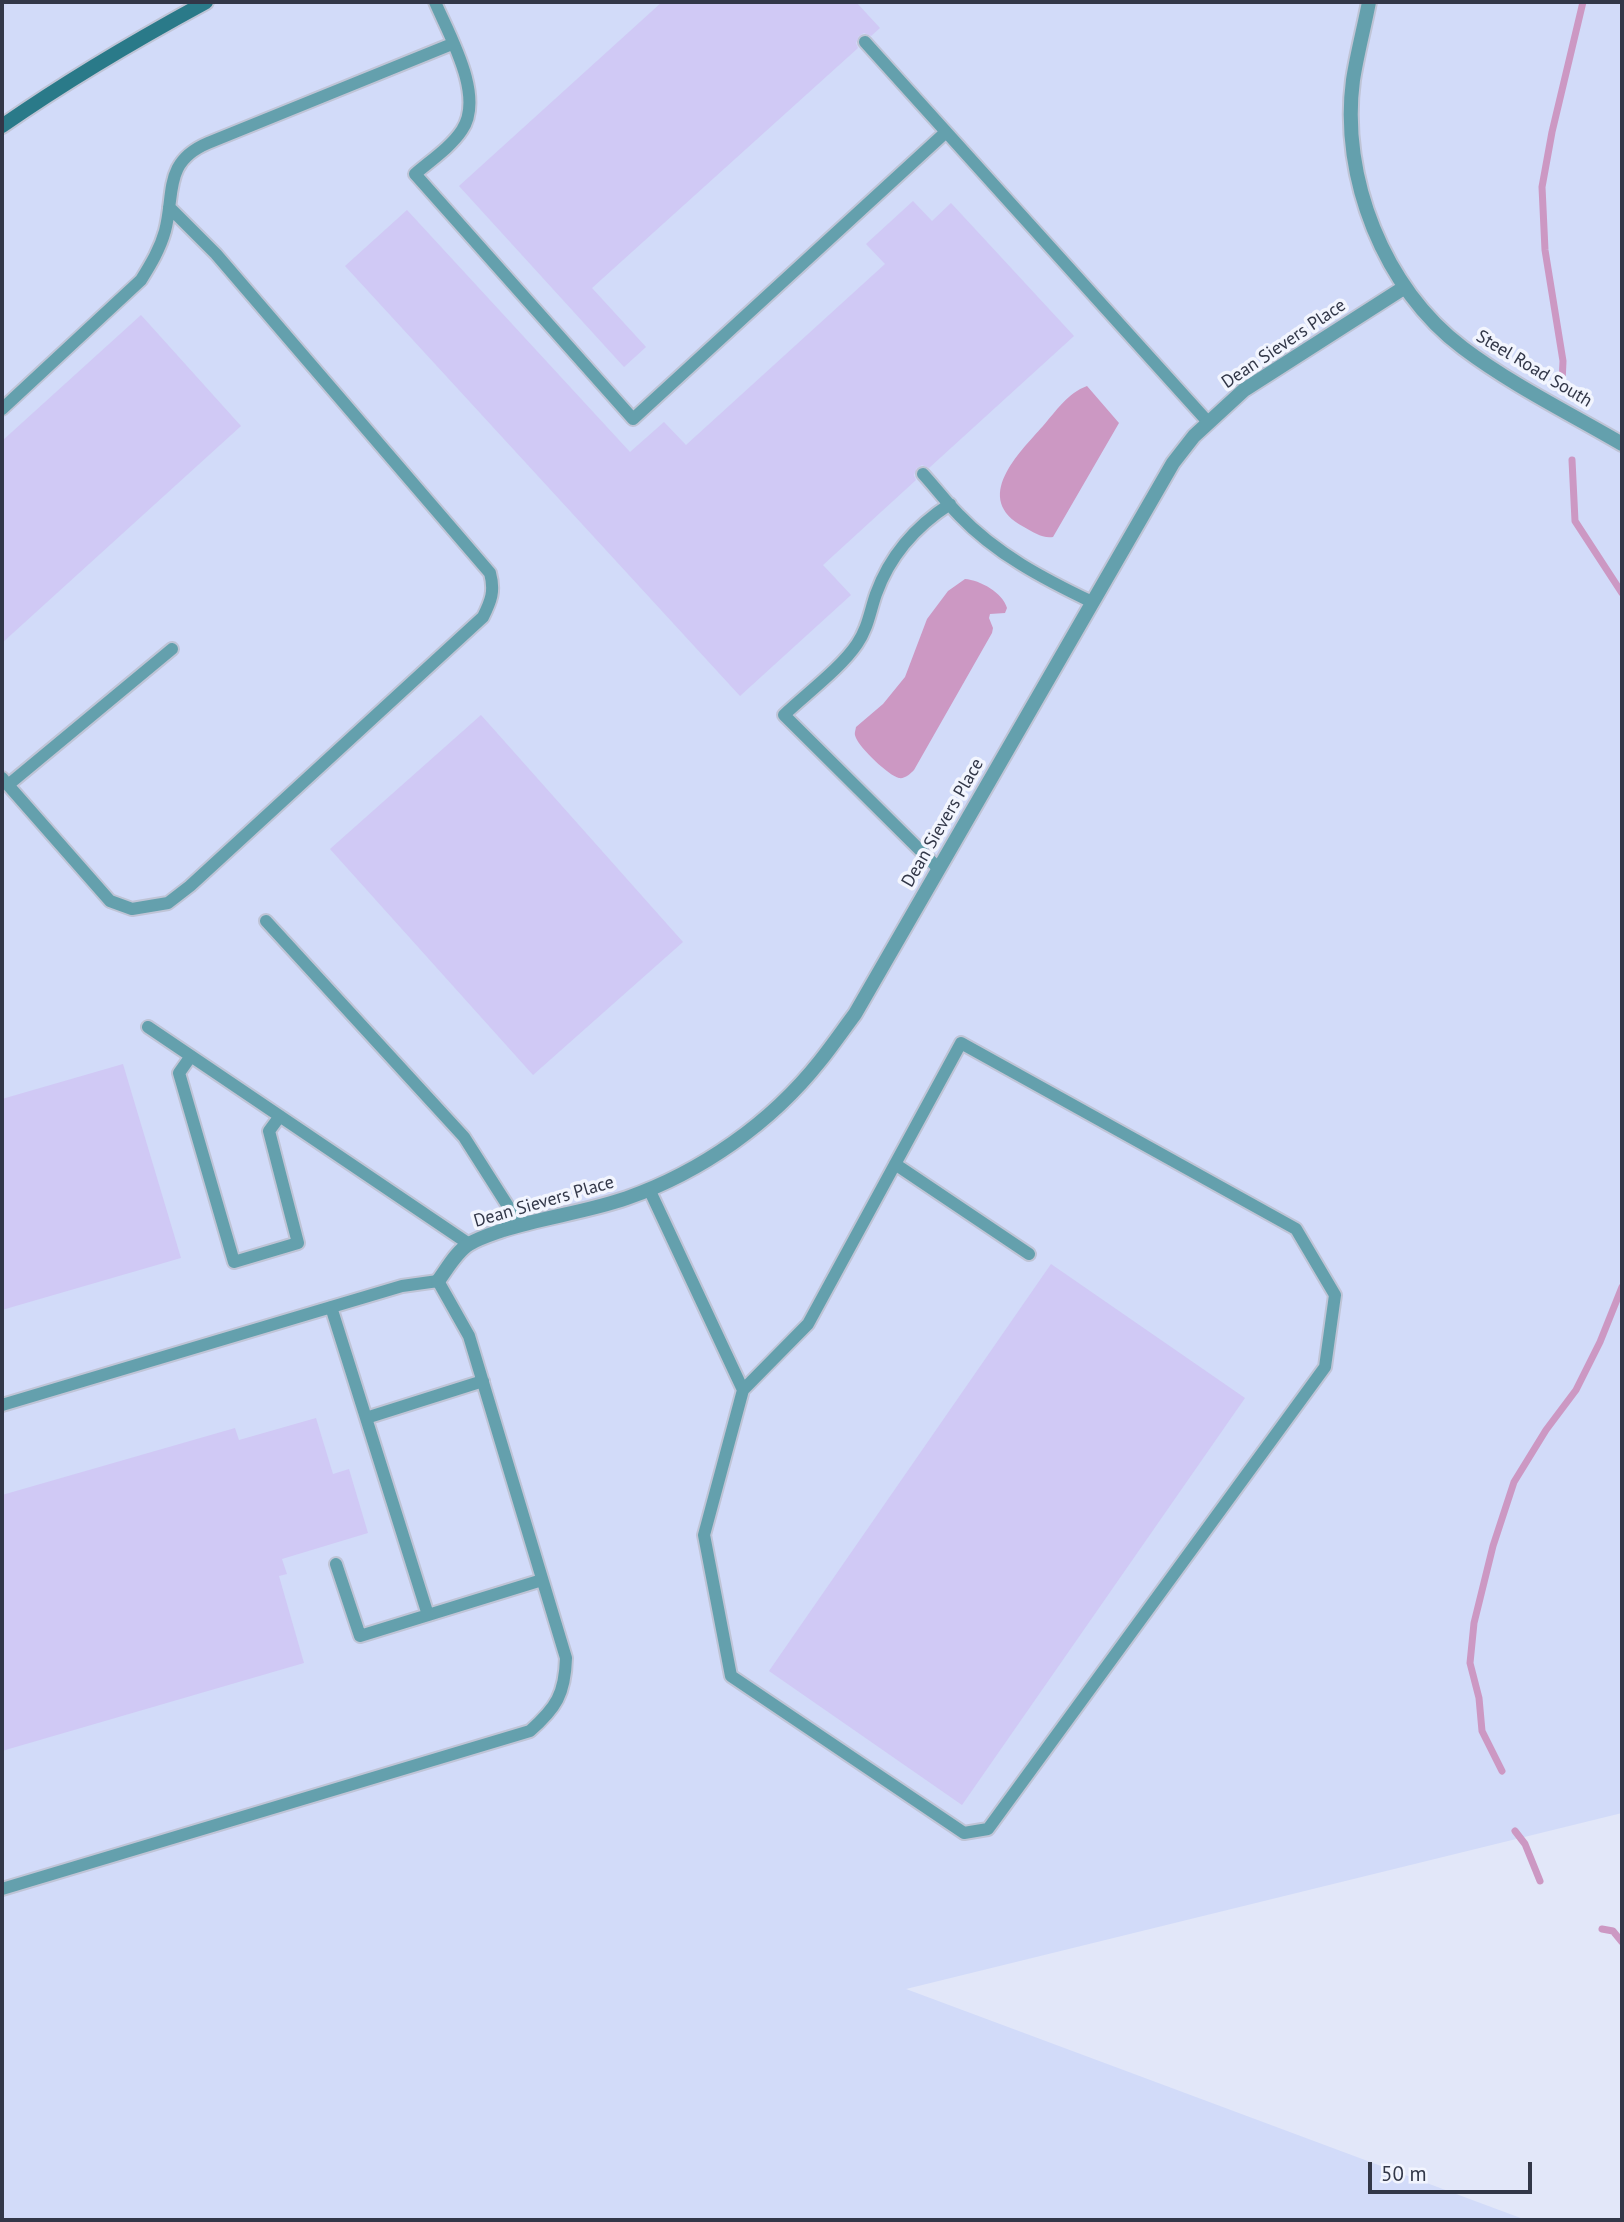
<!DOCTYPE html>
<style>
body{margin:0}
#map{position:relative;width:1624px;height:2222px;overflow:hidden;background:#e2e7f9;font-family:"PT Sans",sans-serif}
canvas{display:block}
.frame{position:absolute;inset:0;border:4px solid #323748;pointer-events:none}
.scale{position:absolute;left:1368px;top:2162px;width:164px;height:32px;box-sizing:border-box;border:4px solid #323748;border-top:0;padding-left:9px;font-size:21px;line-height:24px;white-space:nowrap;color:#323748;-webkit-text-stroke:5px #f2f5fe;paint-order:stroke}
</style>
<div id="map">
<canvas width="1624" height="2222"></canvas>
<div class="frame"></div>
<div class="scale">50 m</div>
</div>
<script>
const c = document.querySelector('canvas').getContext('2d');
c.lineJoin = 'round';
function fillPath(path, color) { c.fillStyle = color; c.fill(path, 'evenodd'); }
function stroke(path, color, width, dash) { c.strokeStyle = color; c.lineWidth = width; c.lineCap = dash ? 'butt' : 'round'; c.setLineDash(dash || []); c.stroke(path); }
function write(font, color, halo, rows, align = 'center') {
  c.font = font + ' "PT Sans",sans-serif'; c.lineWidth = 7; c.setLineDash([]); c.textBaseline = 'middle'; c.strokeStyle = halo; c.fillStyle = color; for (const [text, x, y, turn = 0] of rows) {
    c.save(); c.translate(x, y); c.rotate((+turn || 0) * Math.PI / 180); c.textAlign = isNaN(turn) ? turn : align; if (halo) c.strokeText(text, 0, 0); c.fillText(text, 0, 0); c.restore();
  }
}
const built = new Path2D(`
 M2 2H1622V1813L906 1989 1526 2220H2Z`);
const water = new Path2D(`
 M1087 386 1119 423 1053 537C1043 539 1033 532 1024 527 971 499 1019 453 1043 426 1056 411 1068 393 1087 386Z
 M965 579C980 580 1003 593 1007 608L1005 613 990 614 989 618 993 628 992 633 914 770C910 774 905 779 899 778 889 776 860 748 856 738 854 733 855 733 856 727L883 704 905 677 927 619 948 591Z`);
const stream = new Path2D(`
 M1562 383 1563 361 1545 250 1542 187 1552 132 1583 2
 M1572 460 1575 521 1622 593
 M1502 1771 1482 1731 1479 1698 1470 1663 1474 1623 1493 1546 1514 1482 1546 1430 1576 1390 1600 1342 1622 1287
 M1515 1831 1525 1844 1540 1881
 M1602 1929 1613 1931 1622 1942`);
const building = new Path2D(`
 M662 2H856L880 28 871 36 864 33 859 36 856 43 858 48 592 288 646 347 624 367 459 186Z
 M913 201 932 221 951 203 1074 336 929 468 922 465 917 468 914 475 916 480 823 565 851 595 740 696 345 266 407 210 630 452 664 422 686 445 885 264 866 244Z
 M141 315 241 426 2 643V441Z
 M481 715 683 942 533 1075 330 849Z
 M123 1064 181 1258 2 1310V1099Z
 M1051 1264 1245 1398 962 1805 769 1671Z
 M316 1418 333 1474 349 1469 368 1533 282 1559 287 1574 279 1576 304 1663 2 1751V1495L235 1428 239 1440Z`);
const lane = new Path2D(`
 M435 2C449 35 485 96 462 130 451 147 430 161 415 174L633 419 946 132
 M865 42 1208 422
 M2 409 141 280C151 264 160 249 165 231 175 193 163 162 208 143L452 44
 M923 474C935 487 946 502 959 515 996 554 1044 579 1092 602
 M2 778 8 785 172 649
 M8 785 110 901 132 909 168 903 190 886 483 617C491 601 495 591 490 573L216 254 169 207
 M939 869 784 715C806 694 841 668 857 644 868 628 870 611 876 594 890 555 916 526 950 504
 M266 921 464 1137 520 1225
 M148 1027 469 1244
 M191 1056 179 1073 234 1262 298 1243 269 1131 280 1116
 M895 1164 1029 1254
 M649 1189 743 1390 704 1535 731 1676 964 1833 988 1829 1325 1367 1335 1295 1296 1229 961 1043 808 1324 743 1390
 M331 1307 366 1418 483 1381
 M2 1405 402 1286 438 1281 469 1336 566 1658C565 1694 556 1708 530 1731L2 1889
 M366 1418 428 1615
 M336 1564 360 1636 542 1580`);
const street = new Path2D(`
 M1369 2C1364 28 1357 54 1353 80 1340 177 1384 289 1463 348 1512 385 1569 413 1622 444
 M438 1281C447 1269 456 1252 469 1244 479 1238 492 1234 503 1230 544 1217 587 1212 627 1198 701 1172 771 1123 820 1061 832 1046 843 1030 855 1014L1173 463 1194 436 1244 390 1405 287`);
const secondary = new Path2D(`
 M2 126C68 80 136 40 206 2`);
const streetNames = [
 ["Dean Sievers Place",1284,344,-34],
 ["Steel Road South",1534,369,31],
 ["Dean Sievers Place",943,823,-60],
 ["Dean Sievers Place",544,1202,-16]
];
fillPath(built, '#d2dbf9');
fillPath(water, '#cc98c3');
stroke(stream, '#cc98c3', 7);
fillPath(building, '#d0c9f5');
stroke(lane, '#bfc4d6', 16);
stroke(street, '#bfc4d6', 18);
stroke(secondary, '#bfc4d6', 18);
stroke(lane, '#64a0ad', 12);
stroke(street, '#64a0ad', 14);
stroke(secondary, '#2a7a89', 14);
write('18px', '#323748', '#f2f5fe', streetNames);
</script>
